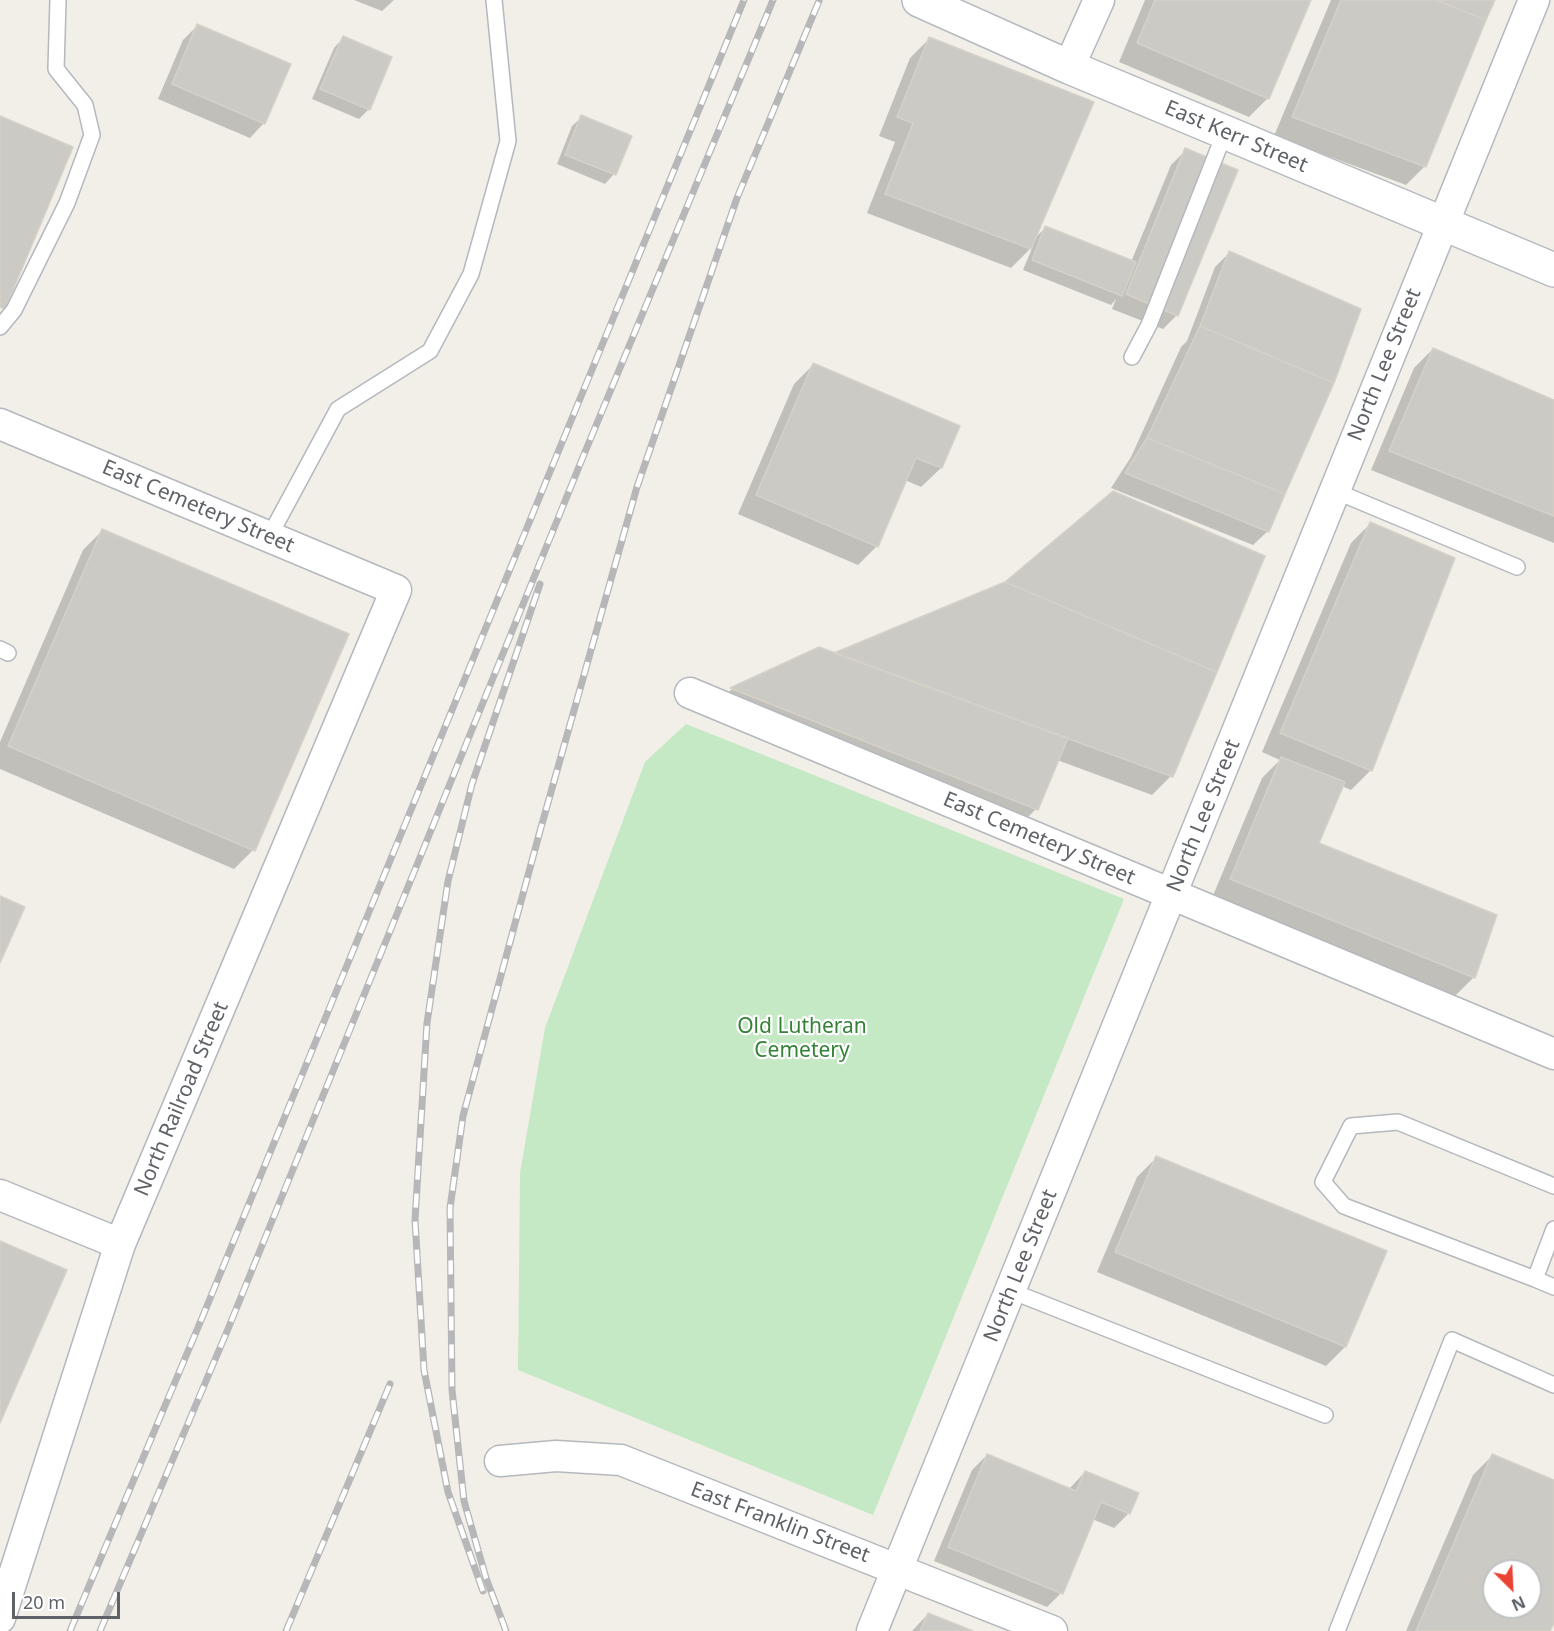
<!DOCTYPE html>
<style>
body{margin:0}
#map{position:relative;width:1554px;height:1631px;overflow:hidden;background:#f1efe8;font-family:"Noto Sans",sans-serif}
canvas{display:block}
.north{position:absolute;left:1482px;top:1559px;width:60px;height:60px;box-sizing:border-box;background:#fff;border:2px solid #bfc1c3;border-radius:50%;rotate:156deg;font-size:16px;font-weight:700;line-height:24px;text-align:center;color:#5f6368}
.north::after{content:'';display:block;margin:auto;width:21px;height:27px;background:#ea4335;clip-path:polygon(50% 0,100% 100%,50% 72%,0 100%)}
.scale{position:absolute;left:12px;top:1592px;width:108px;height:27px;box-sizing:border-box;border:3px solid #5f6368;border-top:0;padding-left:8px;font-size:18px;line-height:21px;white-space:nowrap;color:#5f6368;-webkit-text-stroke:4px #fff;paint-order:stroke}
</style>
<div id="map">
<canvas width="1554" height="1631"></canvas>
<div class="north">N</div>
<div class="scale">20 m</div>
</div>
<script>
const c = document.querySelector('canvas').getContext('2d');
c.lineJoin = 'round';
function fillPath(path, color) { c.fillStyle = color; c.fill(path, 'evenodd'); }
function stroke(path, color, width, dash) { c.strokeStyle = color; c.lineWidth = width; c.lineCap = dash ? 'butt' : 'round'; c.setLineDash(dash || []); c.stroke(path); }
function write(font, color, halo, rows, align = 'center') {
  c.font = font + ' "Noto Sans",sans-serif'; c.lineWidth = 4.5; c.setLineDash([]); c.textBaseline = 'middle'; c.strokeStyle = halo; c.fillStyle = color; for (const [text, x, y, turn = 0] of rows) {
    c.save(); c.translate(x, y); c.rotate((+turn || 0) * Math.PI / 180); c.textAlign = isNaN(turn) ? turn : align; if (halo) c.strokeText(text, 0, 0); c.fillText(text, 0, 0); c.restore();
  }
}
const green = new Path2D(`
 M686 724 1124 899 873 1515 518 1370 520 1173 545 1028 645 762Z`);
const shadow = new Path2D(`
 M354 0H394L382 11Z
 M1145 0H1309L1268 98 1249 117 1119 62Z
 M1331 0H1493L1425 166 1406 185 1274 136Z
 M197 26 264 123 250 138 158 99 183 40Z
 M343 38 369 109 359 119 312 99 334 48Z
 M929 39 1034 239 1045 228 1131 262 1171 165 1186 150 1177 315 1163 329 1112 309 1116 299 1111 305 1023 270 1033 246 1011 268 867 213 895 142 879 136 910 58Z
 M582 117 630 137 614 174 605 184 557 164 572 126Z
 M1229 253 1268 531 1253 545 1111 488 1131 457 1181 347 1187 341 1215 267Z
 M1433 349 1554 402V543L1371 470 1414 368Z
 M813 365 958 427 941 468 921 487 905 480 877 546 858 565 738 514 794 384Z
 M1370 524 1453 559 1370 771 1351 790 1342 786 1317 844 1495 916 1473 978 1454 997 1212 898 1262 778 1280 760 1262 752 1351 543Z
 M102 531 253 850 234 869 0 769V742L83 550Z
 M1006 584 1171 776 1152 795 1057 760 1036 809 1017 828 713 708 731 690 820 649 834 654Z
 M1156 1158 1345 1347 1326 1366 1097 1272 1137 1177Z
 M987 1455 1069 1489 1085 1472 1137 1494 1128 1514 1114 1528 1092 1519 1061 1593 1047 1607 934 1561 972 1470Z
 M1492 1456 1554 1482V1619L1549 1631H1406L1473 1475ZM1494 1571H1530V1607H1494Z
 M928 1614 969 1631H912Z`);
const building = new Path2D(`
 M1155 0H1311L1269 99 1137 43Z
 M1341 0H1436L1486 20 1426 167 1292 117Z
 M1436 0H1495L1486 20Z
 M197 24 291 64 265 124 172 84Z
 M343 36 392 57 370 110 320 89Z
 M929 37 1094 102 1031 249 885 194 913 123 897 117Z
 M581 115 632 136 616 175 565 155Z
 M0 116 73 147 5 309 0 307Z
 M1185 148 1238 170 1178 316 1126 294Z
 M1045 226 1136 262 1122 296 1032 260Z
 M1229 251 1361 309 1334 383 1200 326Z
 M1200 326 1334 383 1285 494 1147 438Z
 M1433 348 1554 400V516L1389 451Z
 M813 363 960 426 942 468 916 458 878 547 756 495Z
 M1147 438 1285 494 1269 532 1125 473Z
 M1113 491 1265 556 1217 672 1005 582Z
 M1370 522 1455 558 1372 771 1280 733Z
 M102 529 349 634 255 851 8 746Z
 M1005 582 1217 672 1173 777 834 653Z
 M819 647 1068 738 1038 810 730 688Z
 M1281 757 1345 782 1319 843 1497 915 1475 978 1230 879Z
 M0 896 25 907 0 963Z
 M1156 1156 1387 1251 1346 1347 1115 1252Z
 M0 1241 67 1270 0 1423Z
 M987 1454 1076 1491 1085 1471 1139 1493 1130 1514 1101 1502 1063 1594 948 1547Z
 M1492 1454 1554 1480V1623L1550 1631H1416ZM1494 1571H1530V1607H1494Z
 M928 1613 973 1631H920Z`);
const lane = new Path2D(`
 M0 327 14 310 67 203 92 135 85 105 56 69 58 0
 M1132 357 1149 325 1225 132
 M1335 491 1517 567
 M269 537 338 409 430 351 471 274 508 141 494 0
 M0 649 8 653
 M1554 1229 1535 1279 1554 1287
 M1535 1279 1344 1206 1323 1182 1351 1126 1398 1122 1554 1186
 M1011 1291 1325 1415
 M1337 1631 1452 1340 1554 1385`);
const street = new Path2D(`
 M1069 67 1099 0
 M0 424 396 590 120 1244 0 1618
 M690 693 1554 1054
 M0 1195 120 1244
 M500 1461 556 1456 621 1460 1052 1631
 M872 1631 1534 0`);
const secondary = new Path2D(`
 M919 0 1069 67 1554 270`);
const rail = new Path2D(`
 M483 1591 448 1492 424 1370 415 1220 427 1023 448 881 472 784 540 584
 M70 1631 202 1318 744 0
 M100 1631 228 1329 585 452 773 0
 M286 1631 390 1384
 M506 1631 486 1578 464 1501 452 1390 450 1208 463 1116 540 831 637 487 737 198 819 1`);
const streetNames = [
 ["East Kerr Street",1236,137,23],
 ["North Lee Street",1385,365,-68],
 ["East Cemetery Street",198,507,23],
 ["North Lee Street",1204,816,-68],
 ["East Cemetery Street",1039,839,23],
 ["North Railroad Street",182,1099,-67],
 ["North Lee Street",1021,1266,-68],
 ["East Franklin Street",780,1523,21]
];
const parkNames = [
 ["Old Lutheran",802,1027],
 ["Cemetery",802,1051]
];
fillPath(green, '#c5e8c5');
fillPath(shadow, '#0003');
fillPath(building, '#cccac5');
stroke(building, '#d6d1c6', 1.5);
stroke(lane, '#b5b8bc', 18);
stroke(street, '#b5b8bc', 33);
stroke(secondary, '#b6babf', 36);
stroke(lane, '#fff', 15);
stroke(street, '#fff', 30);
stroke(secondary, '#fff', 33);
stroke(rail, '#b6b7b8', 7);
stroke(rail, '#fff', 4.5, [14]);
write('21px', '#5f6368', '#fff', streetNames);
write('21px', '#348238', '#fff', parkNames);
</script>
